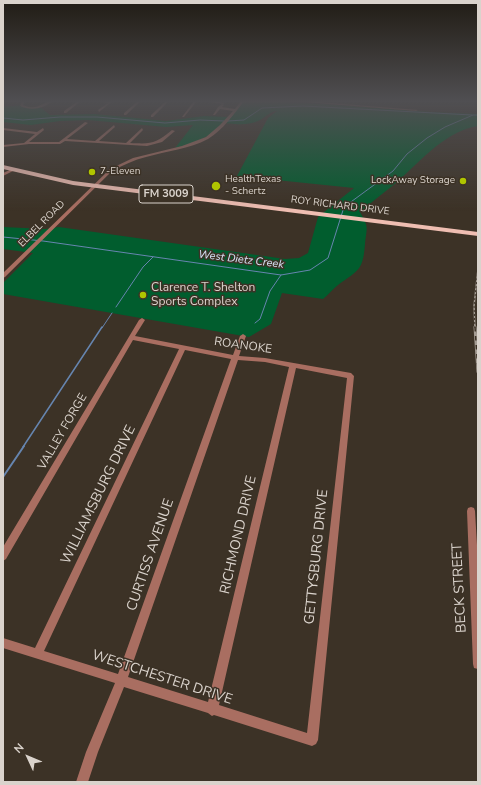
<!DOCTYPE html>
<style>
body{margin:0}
#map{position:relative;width:481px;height:785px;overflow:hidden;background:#3c3226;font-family:"Nunito Sans",sans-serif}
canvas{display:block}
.frame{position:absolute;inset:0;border:4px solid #dad3cc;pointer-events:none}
.north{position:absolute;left:8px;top:737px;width:40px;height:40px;-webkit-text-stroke:3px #3c3226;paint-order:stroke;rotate:314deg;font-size:11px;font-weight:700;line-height:16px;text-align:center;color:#dad3cc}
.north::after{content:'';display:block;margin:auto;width:14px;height:18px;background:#dad3cc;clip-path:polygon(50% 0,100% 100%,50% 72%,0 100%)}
</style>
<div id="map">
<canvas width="481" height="785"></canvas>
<div class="frame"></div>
<div class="north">N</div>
</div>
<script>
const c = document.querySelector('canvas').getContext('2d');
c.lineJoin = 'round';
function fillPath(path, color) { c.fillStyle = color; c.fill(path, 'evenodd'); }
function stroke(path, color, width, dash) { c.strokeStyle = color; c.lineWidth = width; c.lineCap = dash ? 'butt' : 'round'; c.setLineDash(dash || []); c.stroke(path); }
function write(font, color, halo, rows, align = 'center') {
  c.font = font + ' "Nunito Sans",sans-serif'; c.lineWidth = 3; c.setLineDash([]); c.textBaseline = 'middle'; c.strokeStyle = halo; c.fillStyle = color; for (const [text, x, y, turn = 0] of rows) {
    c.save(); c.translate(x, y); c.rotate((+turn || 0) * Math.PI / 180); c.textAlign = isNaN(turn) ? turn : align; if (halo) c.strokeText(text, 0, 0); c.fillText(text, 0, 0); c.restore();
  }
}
const green = new Path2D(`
 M243 101C321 101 400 112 478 114V126C443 131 417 166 391 187 381 195 370 203 360 212 369 228 367 226 365 244 363 270 359 270 338 285 333 289 328 295 323 299L282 293 271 324 249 337 3 294V283L33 253 3 249V227L45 229 59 227 285 259 299 258 308 253 318 217 354 188 237 176 268 118 277 111C270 111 265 118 258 121 247 126 235 124 224 123 209 138 195 143 175 148L193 125 166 127 88 120 60 121 31 125 3 122V107L21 105 24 107H40L50 115 95 114 166 121 204 116 229 117Z`);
const streamFar2 = new Path2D(`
 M3 118 23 120 60 117H97L165 123 200 120 224 121
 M228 121 244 120 262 108 303 106 472 115
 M3 237 43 241 281 275 310 270 328 258 344 207 393 171 407 154 427 138 445 127 473 115H478
 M116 307 143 267 153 257
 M255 323 260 319 270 291 281 275
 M102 328 112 313`);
const streamFar1 = new Path2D(`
 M23 447 102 327`);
const stream = new Path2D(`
 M3 477 24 446`);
const minor = new Path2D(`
 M22 101H25L23 105C38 112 42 101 53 101 43 109 31 111 20 106Z
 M78 101H81L66 113H64V111Z
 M96 101H113L99 112 98 110 108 103Z
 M138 101H141L126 115H124V113Z
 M166 101H169L153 117H151V115Z
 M194 101H197L184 117H182Z
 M203 101H215L225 103 223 104Z
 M241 101H244C234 114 223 130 208 139 189 149 167 151 146 157 134 160 123 165 112 171L5 277 3 278V273L110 169 133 158 182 146 206 137 220 125 233 111 220 109 215 115H213L218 107 222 104 224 105 222 107 235 109Z
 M290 101H307L418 110 416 111Z
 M85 122 88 123 67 139 95 141 114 125 115 127 99 141 126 143 142 128 143 130 130 143C152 144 155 144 172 130L175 131 162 142 147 146 65 141 60 144H29L3 147V145L24 143 35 134 3 130V128L37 132 43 128 44 130 29 142H59Z
 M12 169 15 170 3 176V173Z
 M142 318 145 320 135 336 233 355 240 336 243 334 246 336 239 356 265 358 351 373 354 376 318 740 316 744 312 746 214 715 212 716 208 713 124 687 98 752 88 782H76L86 752 115 683 3 648V638L35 648 179 349 133 340 6 559 3 561V547L139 320ZM185 350 231 359 118 674 44 651ZM238 360 265 362 289 367 208 702 128 677ZM296 368 347 378 307 733 219 705Z
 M471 507 474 508 475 511 478 562V669L474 668 473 664 467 511 468 508Z`);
const major = new Path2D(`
 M3 165 73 181 478 232V236L73 185 3 169Z`);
const railFar1 = new Path2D(`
 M475 328 474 306 478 269`);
const rail = new Path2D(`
 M475 327 478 372`);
const markers = [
 [92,172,4,"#b0c500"],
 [463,181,4,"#b0c500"],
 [216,186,5,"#b0c500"],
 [143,295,4,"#b0c500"]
];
const farPoinames = [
 ["7-Eleven",100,172],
 ["HealthTexas",225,180],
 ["- Schertz",225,192],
 ["LockAway Storage",455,181,"right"]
];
const farStreetnames = [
 ["ROY RICHARD DRIVE",340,206,7],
 ["ELBEL ROAD",42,224,-45]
];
const shields = [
 [166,194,54]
];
const shieldNames = [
 ["FM 3009",166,194]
];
const farWaternames = [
 ["West Dietz Creek",241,260,7]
];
const poiNames = [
 ["Clarence T. Shelton",151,288],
 ["Sports Complex",151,302]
];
const streetNames = [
 ["ROANOKE",243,346,8],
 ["VALLEY FORGE",63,432,-60]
];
const nearStreetnames = [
 ["WILLIAMSBURG DRIVE",99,495,-64],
 ["RICHMOND DRIVE",239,535,-77],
 ["CURTISS AVENUE",151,555,-71],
 ["GETTYSBURG DRIVE",317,557,-84],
 ["BECK STREET",460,588,-93],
 ["WESTCHESTER DRIVE",162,678,18]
];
fillPath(green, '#015d2e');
stroke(streamFar2, '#6685af', 1);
stroke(streamFar1, '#6685af', 1.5);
stroke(stream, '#6685af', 2);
fillPath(minor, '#a96e61');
fillPath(major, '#efbeb2');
stroke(railFar1, '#a59d94', 1.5);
stroke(rail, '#a59d94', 3);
stroke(railFar1, '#3c3226', 1, [2]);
stroke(rail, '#3c3226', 1.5, [4.5]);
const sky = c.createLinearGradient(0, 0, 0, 211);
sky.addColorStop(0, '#211c15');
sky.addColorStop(0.48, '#504f52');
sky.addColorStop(1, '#504f5200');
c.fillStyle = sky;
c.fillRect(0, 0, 481, 211);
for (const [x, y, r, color] of markers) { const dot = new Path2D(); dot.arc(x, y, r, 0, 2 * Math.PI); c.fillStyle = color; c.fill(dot); stroke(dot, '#3c3226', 1.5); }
write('10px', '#dad3cc', '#3c3226', farPoinames, 'left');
write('10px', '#dad3cc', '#3c3226', farStreetnames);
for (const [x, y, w] of shields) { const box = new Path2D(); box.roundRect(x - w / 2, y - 9, w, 18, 3); c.fillStyle = '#3c3226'; c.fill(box); stroke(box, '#dad3cc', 1); }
write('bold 11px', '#dad3cc', null, shieldNames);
write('italic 11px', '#d6e4f6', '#3c3226', farWaternames);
write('12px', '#dad3cc', '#3c3226', poiNames, 'left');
write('12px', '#dad3cc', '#3c3226', streetNames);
write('14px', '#dad3cc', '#3c3226', nearStreetnames);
</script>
